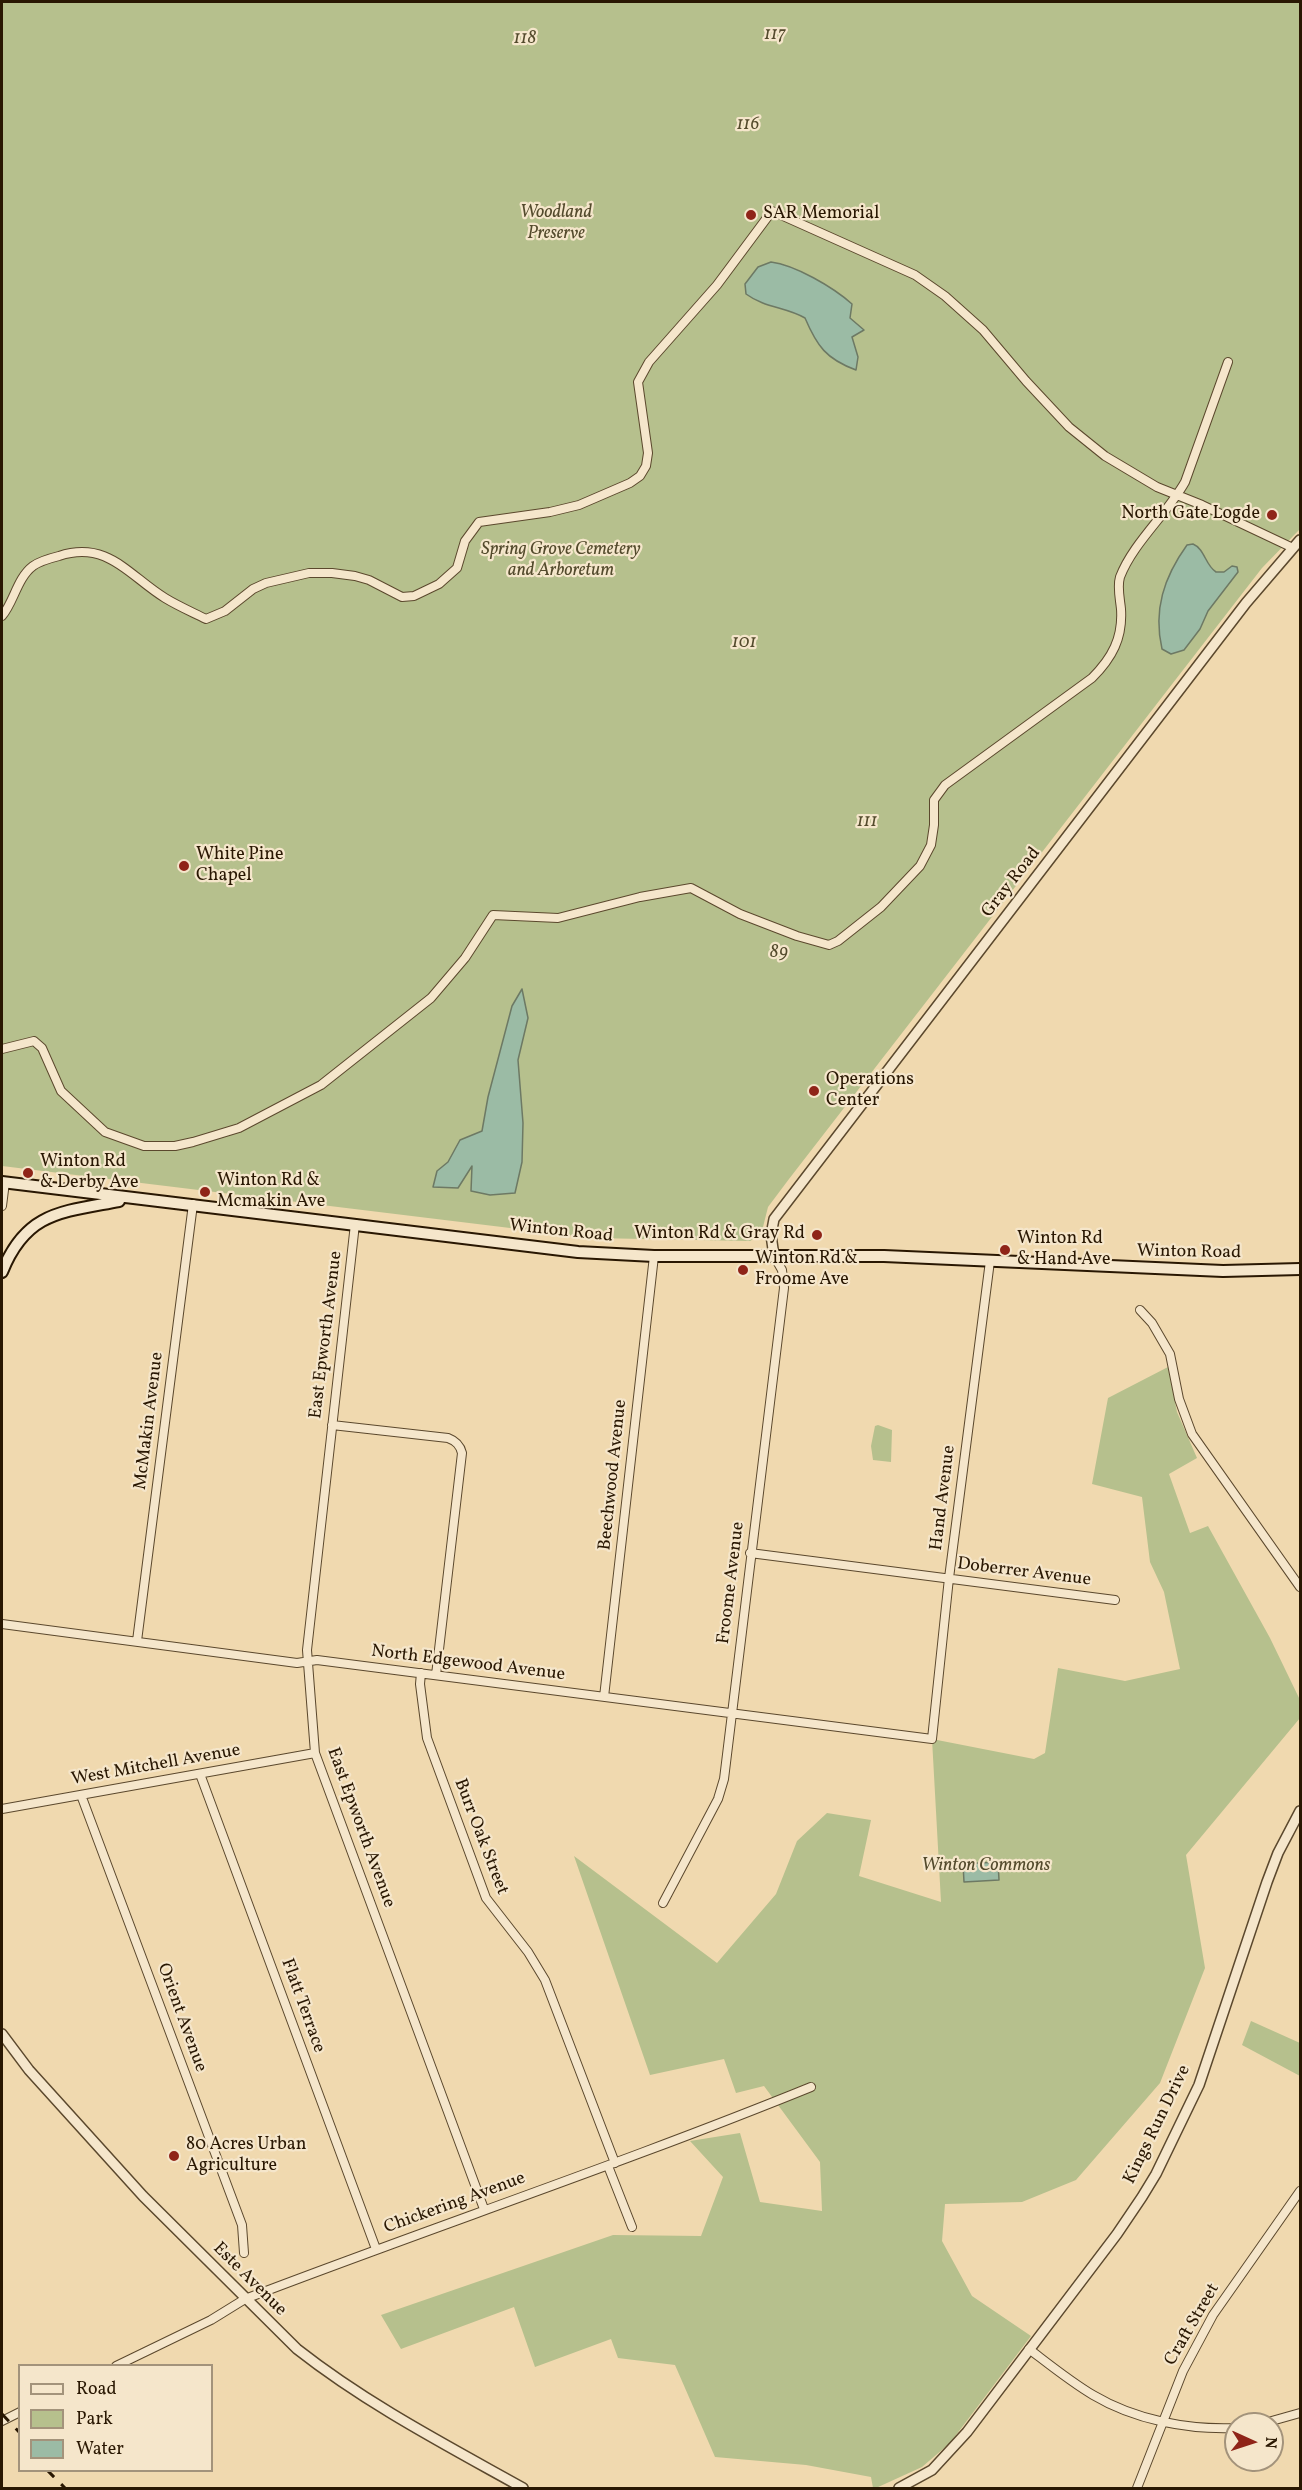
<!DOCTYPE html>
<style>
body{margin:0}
#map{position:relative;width:1302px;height:2490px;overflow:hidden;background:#f0d9af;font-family:Vollkorn,serif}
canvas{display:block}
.frame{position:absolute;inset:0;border:3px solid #291702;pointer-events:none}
.legend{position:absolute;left:18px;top:2364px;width:195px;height:108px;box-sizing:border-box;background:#f5e6cb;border:2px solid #a3937b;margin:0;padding:8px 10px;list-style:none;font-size:18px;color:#291702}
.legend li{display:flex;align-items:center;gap:12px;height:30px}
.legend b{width:30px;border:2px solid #a3937b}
.north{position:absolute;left:1224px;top:2412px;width:60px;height:60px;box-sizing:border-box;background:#f5e6cb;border:2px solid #a3937b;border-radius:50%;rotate:93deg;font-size:16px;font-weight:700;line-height:24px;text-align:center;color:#291702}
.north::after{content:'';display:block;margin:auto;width:21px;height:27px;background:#8f2418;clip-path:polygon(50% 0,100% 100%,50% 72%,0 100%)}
</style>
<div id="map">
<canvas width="1302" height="2490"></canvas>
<div class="frame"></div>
<ul class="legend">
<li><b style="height:8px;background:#f5e6cb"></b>Road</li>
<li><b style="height:16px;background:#b6c08d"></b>Park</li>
<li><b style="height:16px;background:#9bbba5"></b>Water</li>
</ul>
<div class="north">N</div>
</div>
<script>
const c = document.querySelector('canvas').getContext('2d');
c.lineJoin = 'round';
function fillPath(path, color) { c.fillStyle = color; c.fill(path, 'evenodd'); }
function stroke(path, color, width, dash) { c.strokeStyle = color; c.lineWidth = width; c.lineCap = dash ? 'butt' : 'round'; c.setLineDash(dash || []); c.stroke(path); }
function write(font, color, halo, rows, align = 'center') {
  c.font = font + ' Vollkorn,serif'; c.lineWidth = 4.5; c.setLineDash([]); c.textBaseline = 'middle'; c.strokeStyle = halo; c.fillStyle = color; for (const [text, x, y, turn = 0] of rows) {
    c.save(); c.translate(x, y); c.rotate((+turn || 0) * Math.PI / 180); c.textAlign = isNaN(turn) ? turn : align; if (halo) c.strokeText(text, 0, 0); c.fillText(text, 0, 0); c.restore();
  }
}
const green = new Path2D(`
 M2 2H1300V529L1262 568 789 1179 768 1207 761 1235 750 1241 592 1238 2 1166Z
 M1168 1367 1177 1412 1197 1458 1169 1474 1190 1533 1208 1526 1270 1638 1300 1700V1718L1186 1855 1205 1968 1160 2083 1076 2180 1022 2202 945 2204 942 2241 972 2296 1031 2336 950 2443 922 2467 876 2488H873L871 2477 806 2465 715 2457 675 2365 618 2358 611 2339 535 2367 514 2307 401 2349 381 2315 613 2235 701 2236 723 2177 690 2141 740 2133 760 2202 822 2211 820 2162 764 2086 736 2093 724 2059 650 2075 574 1856 717 1963 776 1894 797 1841 827 1813 871 1820 859 1876 941 1902 932 1739 1034 1759 1045 1753 1058 1668 1125 1681 1180 1669 1164 1592 1150 1562 1142 1497 1092 1484 1108 1398Z
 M878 1425 892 1430 891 1462 873 1460 871 1446 875 1426Z
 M1251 2021 1300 2043V2076L1242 2045Z`);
const water = new Path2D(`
 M771 262C795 265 833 287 852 304L850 318 864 330 852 337 858 357 856 370C826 359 817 346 805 318 786 307 765 308 746 294L745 284 758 267Z
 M1193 544C1205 549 1205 565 1216 572H1224L1232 566 1237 567 1238 572 1208 611 1200 629 1184 650 1171 654 1162 649C1153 610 1164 577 1187 545Z
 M522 989 528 1018 518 1060 523 1123 522 1162 515 1193 490 1195 471 1191 472 1166 458 1188 433 1187 437 1171 448 1162 460 1140 482 1131 488 1097 512 1006Z
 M998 1862 999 1880 964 1882 963 1864Z`);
const minor = new Path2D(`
 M2 616C14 602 17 578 33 566 40 561 51 558 59 556 108 540 129 576 165 598 178 606 192 612 206 619L225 611 253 589 266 583 309 573H332L355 576 369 580 402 597 414 596 439 584 457 568 465 541 479 522 550 512 579 505 630 483 640 476 646 466 648 453 638 382 649 362 717 285 772 211 915 275 945 296 983 330 1026 381 1069 427 1105 456 1157 487 1202 505 1293 548
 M2 1049 34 1041 42 1048 61 1091 105 1132 144 1146H175L193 1142 239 1128 321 1085 431 998 465 958 493 915 558 918 640 897 691 888 740 914 797 936 829 945 838 941 881 907 920 866 931 845 934 825V800L945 785 1092 678C1112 658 1123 638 1121 609 1120 599 1117 587 1120 577 1133 543 1167 514 1185 482L1228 362
 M2 1206 5 1182
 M355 1224 307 1650 315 1753 484 2209
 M1140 1310 1152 1323 1170 1354 1179 1399 1192 1434 1300 1587
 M332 1425 448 1438C456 1441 460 1445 462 1453L436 1675
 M750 1553 1115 1600
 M2 1624 297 1663 317 1660 932 1739 949 1578 990 1261
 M137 1641 193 1204
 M421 1673 420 1684 427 1738 486 1898 528 1952 545 1980 615 2163
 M604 1697 654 1256
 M200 1774 376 2249
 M81 1795 242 2225 244 2253
 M2 1809 315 1753
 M663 1903 718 1799 724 1779 784 1288 782 1270 774 1256
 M608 2166 632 2227
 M1029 2349C1050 2365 1071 2382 1093 2395 1135 2420 1188 2430 1236 2428
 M116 2366 211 2320 245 2299C433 2227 624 2163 811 2087
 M2 2421 20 2412
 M1261 2424 1300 2413
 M1137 2488 1183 2371 1213 2315 1300 2191`);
const tertiary = new Path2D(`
 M774 1256 771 1235 774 1219 1246 603 1300 540
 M2 2034 29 2070 143 2196 297 2349C367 2404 446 2445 523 2488
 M899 2488 932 2470 967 2432 1117 2234 1142 2197 1156 2174 1199 2085 1267 1882 1278 1853 1300 1811`);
const secondary = new Path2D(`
 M2 1182 578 1252 654 1256H884L1223 1271 1300 1269
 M2 1272C26 1212 61 1212 119 1201`);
const rail = new Path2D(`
 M2 2414 20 2433
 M47 2470 65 2488`);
const markers = [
 [751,215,6,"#8f2418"],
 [1272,515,6,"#8f2418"],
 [184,866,6,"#8f2418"],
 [814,1091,6,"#8f2418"],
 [28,1173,6,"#8f2418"],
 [205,1192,6,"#8f2418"],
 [817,1235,6,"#8f2418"],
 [1005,1250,6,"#8f2418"],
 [743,1270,6,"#8f2418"],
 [174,2156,6,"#8f2418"]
];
const parkNames = [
 ["117",775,36],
 ["118",525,40],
 ["116",748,126],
 ["Woodland",556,214],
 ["Preserve",556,235],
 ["Spring Grove Cemetery",561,551],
 ["and Arboretum",561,572],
 ["101",744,644],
 ["111",867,823],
 ["89",779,954],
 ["Winton Commons",986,1867]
];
const poiNames = [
 ["SAR Memorial",763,215],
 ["North Gate Logde",1260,515,"right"],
 ["White Pine",196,856],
 ["Chapel",196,877],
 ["Operations",826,1081],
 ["Center",826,1102],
 ["Winton Rd",40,1163],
 ["& Derby Ave",40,1184],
 ["Winton Rd &",217,1182],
 ["Mcmakin Ave",217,1203],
 ["Winton Rd & Gray Rd",805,1235,"right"],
 ["Winton Rd",1017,1240],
 ["& Hand Ave",1017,1261],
 ["Winton Rd &",755,1260],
 ["Froome Ave",755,1281],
 ["80 Acres Urban",186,2146],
 ["Agriculture",186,2167]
];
const streetNames = [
 ["Gray Road",1012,883,-52],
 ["Winton Road",561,1232,6],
 ["Winton Road",1189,1253,1],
 ["East Epworth Avenue",327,1335,-83],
 ["McMakin Avenue",150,1421,-83],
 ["Beechwood Avenue",614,1475,-84],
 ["Hand Avenue",944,1498,-83],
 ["Doberrer Avenue",1024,1573,7],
 ["Froome Avenue",732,1583,-83],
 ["North Edgewood Avenue",468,1664,7],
 ["West Mitchell Avenue",156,1766,-10],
 ["East Epworth Avenue",360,1828,70],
 ["Burr Oak Street",480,1837,69],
 ["Flatt Terrace",302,2006,70],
 ["Orient Avenue",181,2018,70],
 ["Kings Run Drive",1158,2125,-64],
 ["Chickering Avenue",455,2204,-20],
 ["Este Avenue",249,2280,45],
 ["Craft Street",1193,2325,-60]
];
fillPath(green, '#b6c08d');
fillPath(water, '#9bbba5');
stroke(water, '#6d7964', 1.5);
stroke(minor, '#5b482d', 10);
stroke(tertiary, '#5b482d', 12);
stroke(secondary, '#291702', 14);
stroke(minor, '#f5e6cb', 8);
stroke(tertiary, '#f5e6cb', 9);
stroke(secondary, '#f5e6cb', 10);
stroke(rail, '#291702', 3, [10, 10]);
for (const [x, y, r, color] of markers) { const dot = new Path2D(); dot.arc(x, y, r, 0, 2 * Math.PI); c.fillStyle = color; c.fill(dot); stroke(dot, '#f5e6cb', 2); }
write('italic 18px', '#534a2c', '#f5e6cb', parkNames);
write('18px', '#291702', '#f5e6cb', poiNames, 'left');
write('18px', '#291702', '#f5e6cb', streetNames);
</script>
